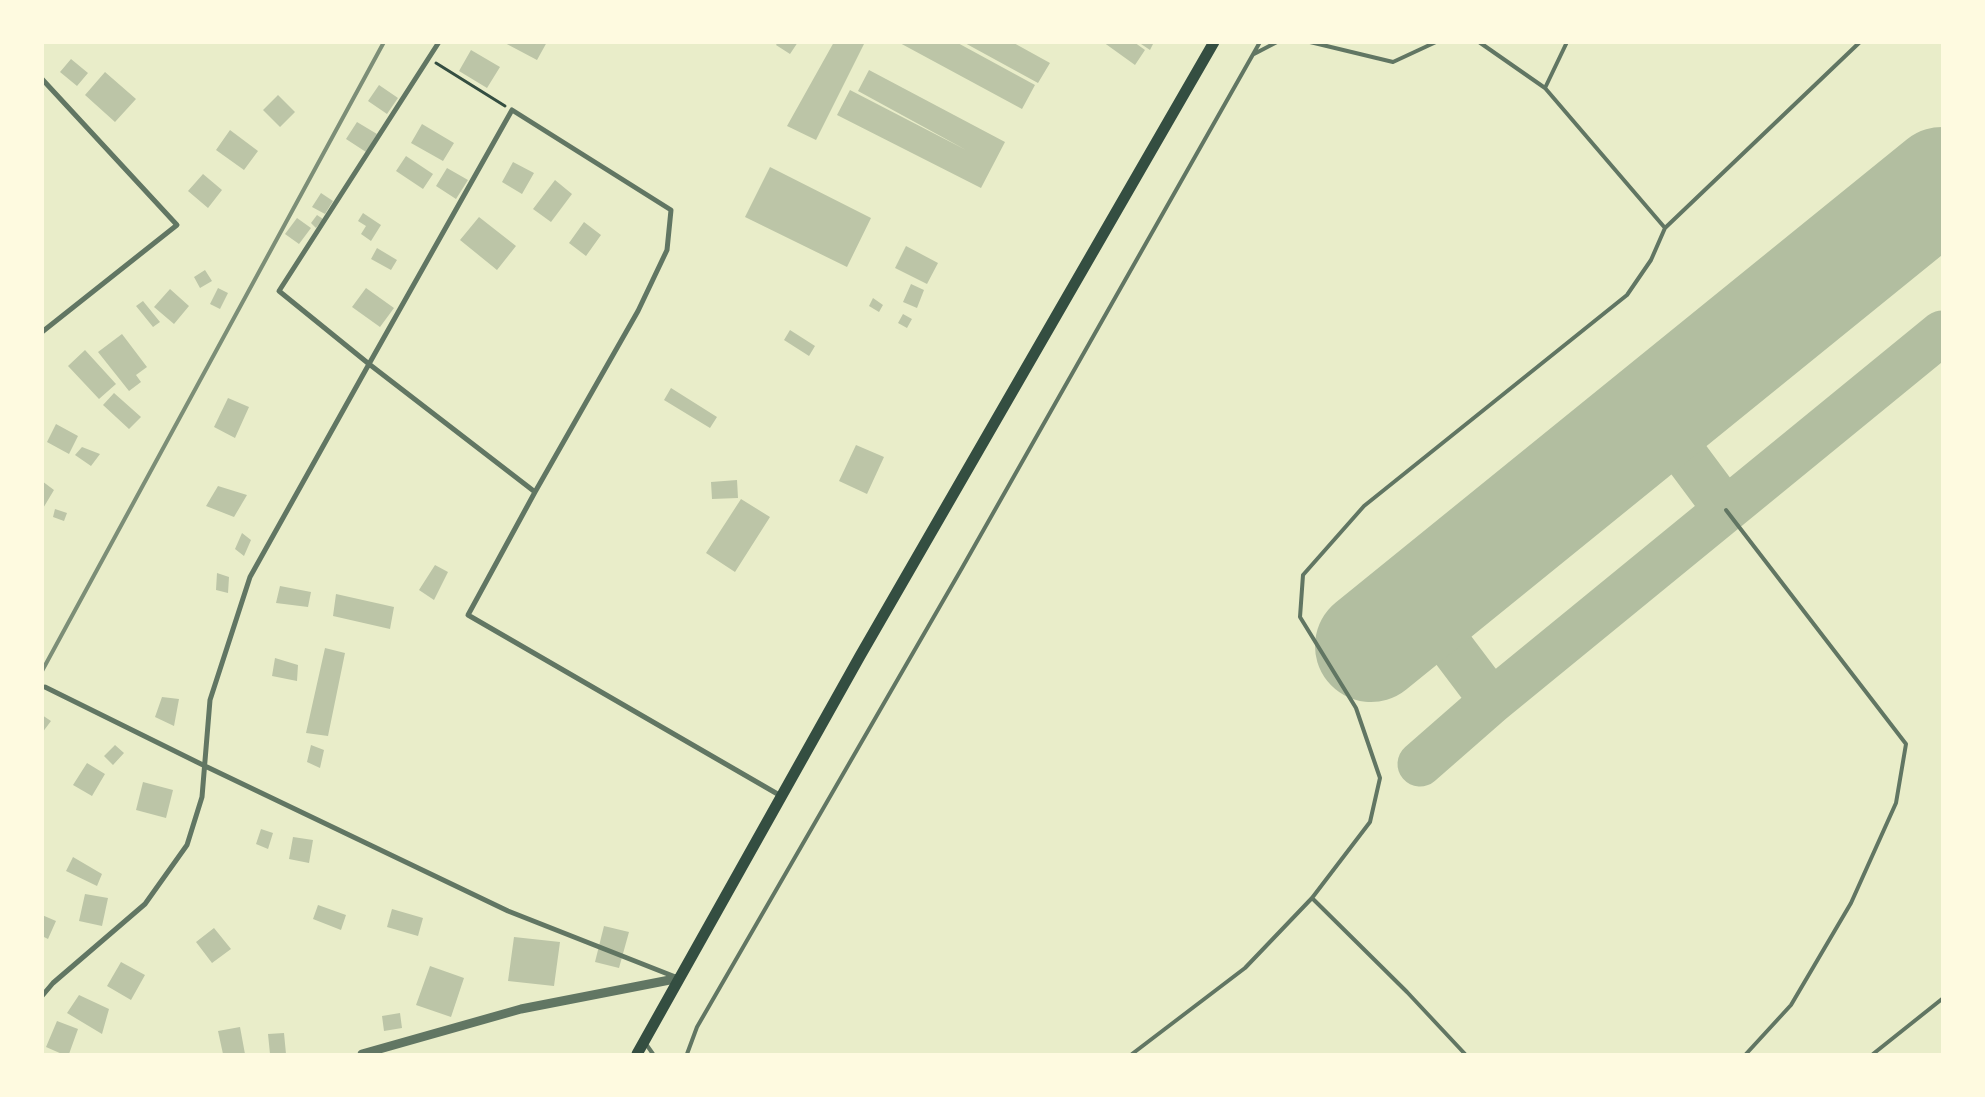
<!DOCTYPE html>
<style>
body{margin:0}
#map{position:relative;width:1985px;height:1097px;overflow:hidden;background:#e9edc9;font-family:"Sofia Sans Condensed",sans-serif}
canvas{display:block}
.frame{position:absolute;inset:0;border:44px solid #fefae0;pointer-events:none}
</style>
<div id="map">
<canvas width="1985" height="1097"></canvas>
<div class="frame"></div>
</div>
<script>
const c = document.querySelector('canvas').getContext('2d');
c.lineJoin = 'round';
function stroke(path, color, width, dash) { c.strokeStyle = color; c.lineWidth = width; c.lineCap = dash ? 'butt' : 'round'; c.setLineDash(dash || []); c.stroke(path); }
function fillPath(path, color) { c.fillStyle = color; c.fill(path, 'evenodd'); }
const taxiway = new Path2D(`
 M1656 416 1726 510
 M1421 607 1492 701
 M1420 764 1492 701 1942 333`);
const runway = new Path2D(`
 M1371 646 1942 183`);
const building = new Path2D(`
 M503 42H547L537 60Z
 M778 42H798L790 54 776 45Z
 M834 42H865L816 140 787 126Z
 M898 42H956L1035 85 1022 109Z
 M963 42H1012L1050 63 1038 83Z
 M1103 42H1134L1145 50 1135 65Z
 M1138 42H1154L1150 50Z
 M471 50 500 67 487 88 459 71Z
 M71 59 88 73 77 86 60 72Z
 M869 70 1005 142 981 188 837 115 850 90 966 150 858 91Z
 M105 72 136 99 115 122 85 95Z
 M379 85 398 98 387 114 368 101Z
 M278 95 295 112 280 127 263 110Z
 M357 122 377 134 366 152 346 139Z
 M422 124 454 143 443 161 411 143Z
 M230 130 258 151 244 170 216 150Z
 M406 156 433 174 423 189 396 171Z
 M513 162 534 173 522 194 502 182Z
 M770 167 871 218 847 267 745 217Z
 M447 168 468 180 456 199 436 186Z
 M203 174 222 190 208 208 188 191Z
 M555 180 572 194 551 222 533 209Z
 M321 193 333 201 325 214 312 207Z
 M363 213 381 225 371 241 361 234 366 226 358 221Z
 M317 215 323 219 316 228 311 223Z
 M479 217 516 246 497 270 460 240Z
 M297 218 311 228 299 244 285 234Z
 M584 222 601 235 586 256 569 243Z
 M906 246 938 263 927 284 895 268Z
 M377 248 397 260 391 270 371 259Z
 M205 270 212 281 200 288 194 277Z
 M911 284 924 290 917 308 903 302Z
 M218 288 228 293 220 309 210 304Z
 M366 288 394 308 380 327 352 307Z
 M170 289 189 306 174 324 154 307Z
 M873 298 883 305 879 312 869 306Z
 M143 301 160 322 153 327 136 306Z
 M903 314 912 319 907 328 898 323Z
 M790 330 815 346 809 356 784 340Z
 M122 334 147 367 136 375 141 382 129 391 98 352Z
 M85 350 116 384 99 399 68 366Z
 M671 388 717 417 710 428 664 400Z
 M114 393 141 417 129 429 103 405Z
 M228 398 249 407 235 438 214 427Z
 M56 424 78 436 69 454 47 442Z
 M856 445 884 457 867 494 839 481Z
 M82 447 100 454 91 466 75 455Z
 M737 480 738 498 712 499 711 482Z
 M42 481 54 490 42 510Z
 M218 486 247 495 234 517 206 506Z
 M741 499 770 517 735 572 706 553Z
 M55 509 67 513 64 521 53 517Z
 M242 533 251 540 244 556 235 549Z
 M435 565 448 572 434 600 419 590Z
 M217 573 229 577 228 593 216 590Z
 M280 586 311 592 308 607 276 603Z
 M336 594 394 607 390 629 333 616Z
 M325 648 345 653 328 736 306 733Z
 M275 658 298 665 297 681 272 676Z
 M162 697 179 699 174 726 155 717Z
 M42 715 51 721 42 733Z
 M115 745 124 753 113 765 104 756Z
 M311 745 324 750 320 768 307 762Z
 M87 763 105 774 92 796 73 785Z
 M143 782 173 790 166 818 136 810Z
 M261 829 273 833 268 849 256 844Z
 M293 837 313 840 309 863 289 859Z
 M73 857 102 874 97 886 66 871Z
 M85 894 108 898 102 926 79 921Z
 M318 905 346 915 341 930 313 919Z
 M392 909 423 918 418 936 387 927Z
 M42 915 56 921 48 939 42 936Z
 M604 926 629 932 619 968 595 962Z
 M214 928 231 949 212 963 196 942Z
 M514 937 560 942 554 986 508 981Z
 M121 962 145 975 131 1000 107 986Z
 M430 966 464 978 451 1017 416 1005Z
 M79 995 109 1009 102 1034 67 1013Z
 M400 1013 402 1028 384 1031 382 1016Z
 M57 1021 78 1029 69 1054H62L46 1047Z
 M240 1027 245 1054H223L218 1031Z
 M284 1033 286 1054H270L268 1034Z`);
const path = new Path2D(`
 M436 63 505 106`);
const service = new Path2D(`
 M1310 42 1393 62 1436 42
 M1254 54 1277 42
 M1545 88 1567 42
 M1665 228 1860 42
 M1726 510 1906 744 1896 803 1851 903 1791 1005 1746 1054
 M1312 898 1407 992 1465 1054
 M646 1044 653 1054
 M687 1054 697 1027 962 568 1260 42
 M1132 1054 1245 968 1312 898 1370 822 1380 778 1356 708 1300 617 1303 575 1364 506 1627 295 1651 260 1665 228 1545 88 1479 42
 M1873 1054 1942 999`);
const minor = new Path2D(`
 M42 79 177 225 42 332
 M535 492 638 311 667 250 671 210 512 110 369 364 535 492 468 615 781 796
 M45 687 205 766 508 911 678 978
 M42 996 53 983 145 904 187 845 202 797 210 700 250 577 369 364 279 291 439 42`);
const tertiary = new Path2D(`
 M362 1054 521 1009 680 978`);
const trunk = new Path2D(`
 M637 1054 860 656 1214 42`);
const rail = new Path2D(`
 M42 671 384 42`);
stroke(taxiway, '#b2bea0', 45);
stroke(runway, '#b2bea0', 112);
fillPath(building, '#bcc5a7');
stroke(path, '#344e41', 3);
stroke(service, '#617663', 4);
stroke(minor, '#617663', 5);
stroke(tertiary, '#617663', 9);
stroke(trunk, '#344e41', 11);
stroke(rail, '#7c8e77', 4);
</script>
